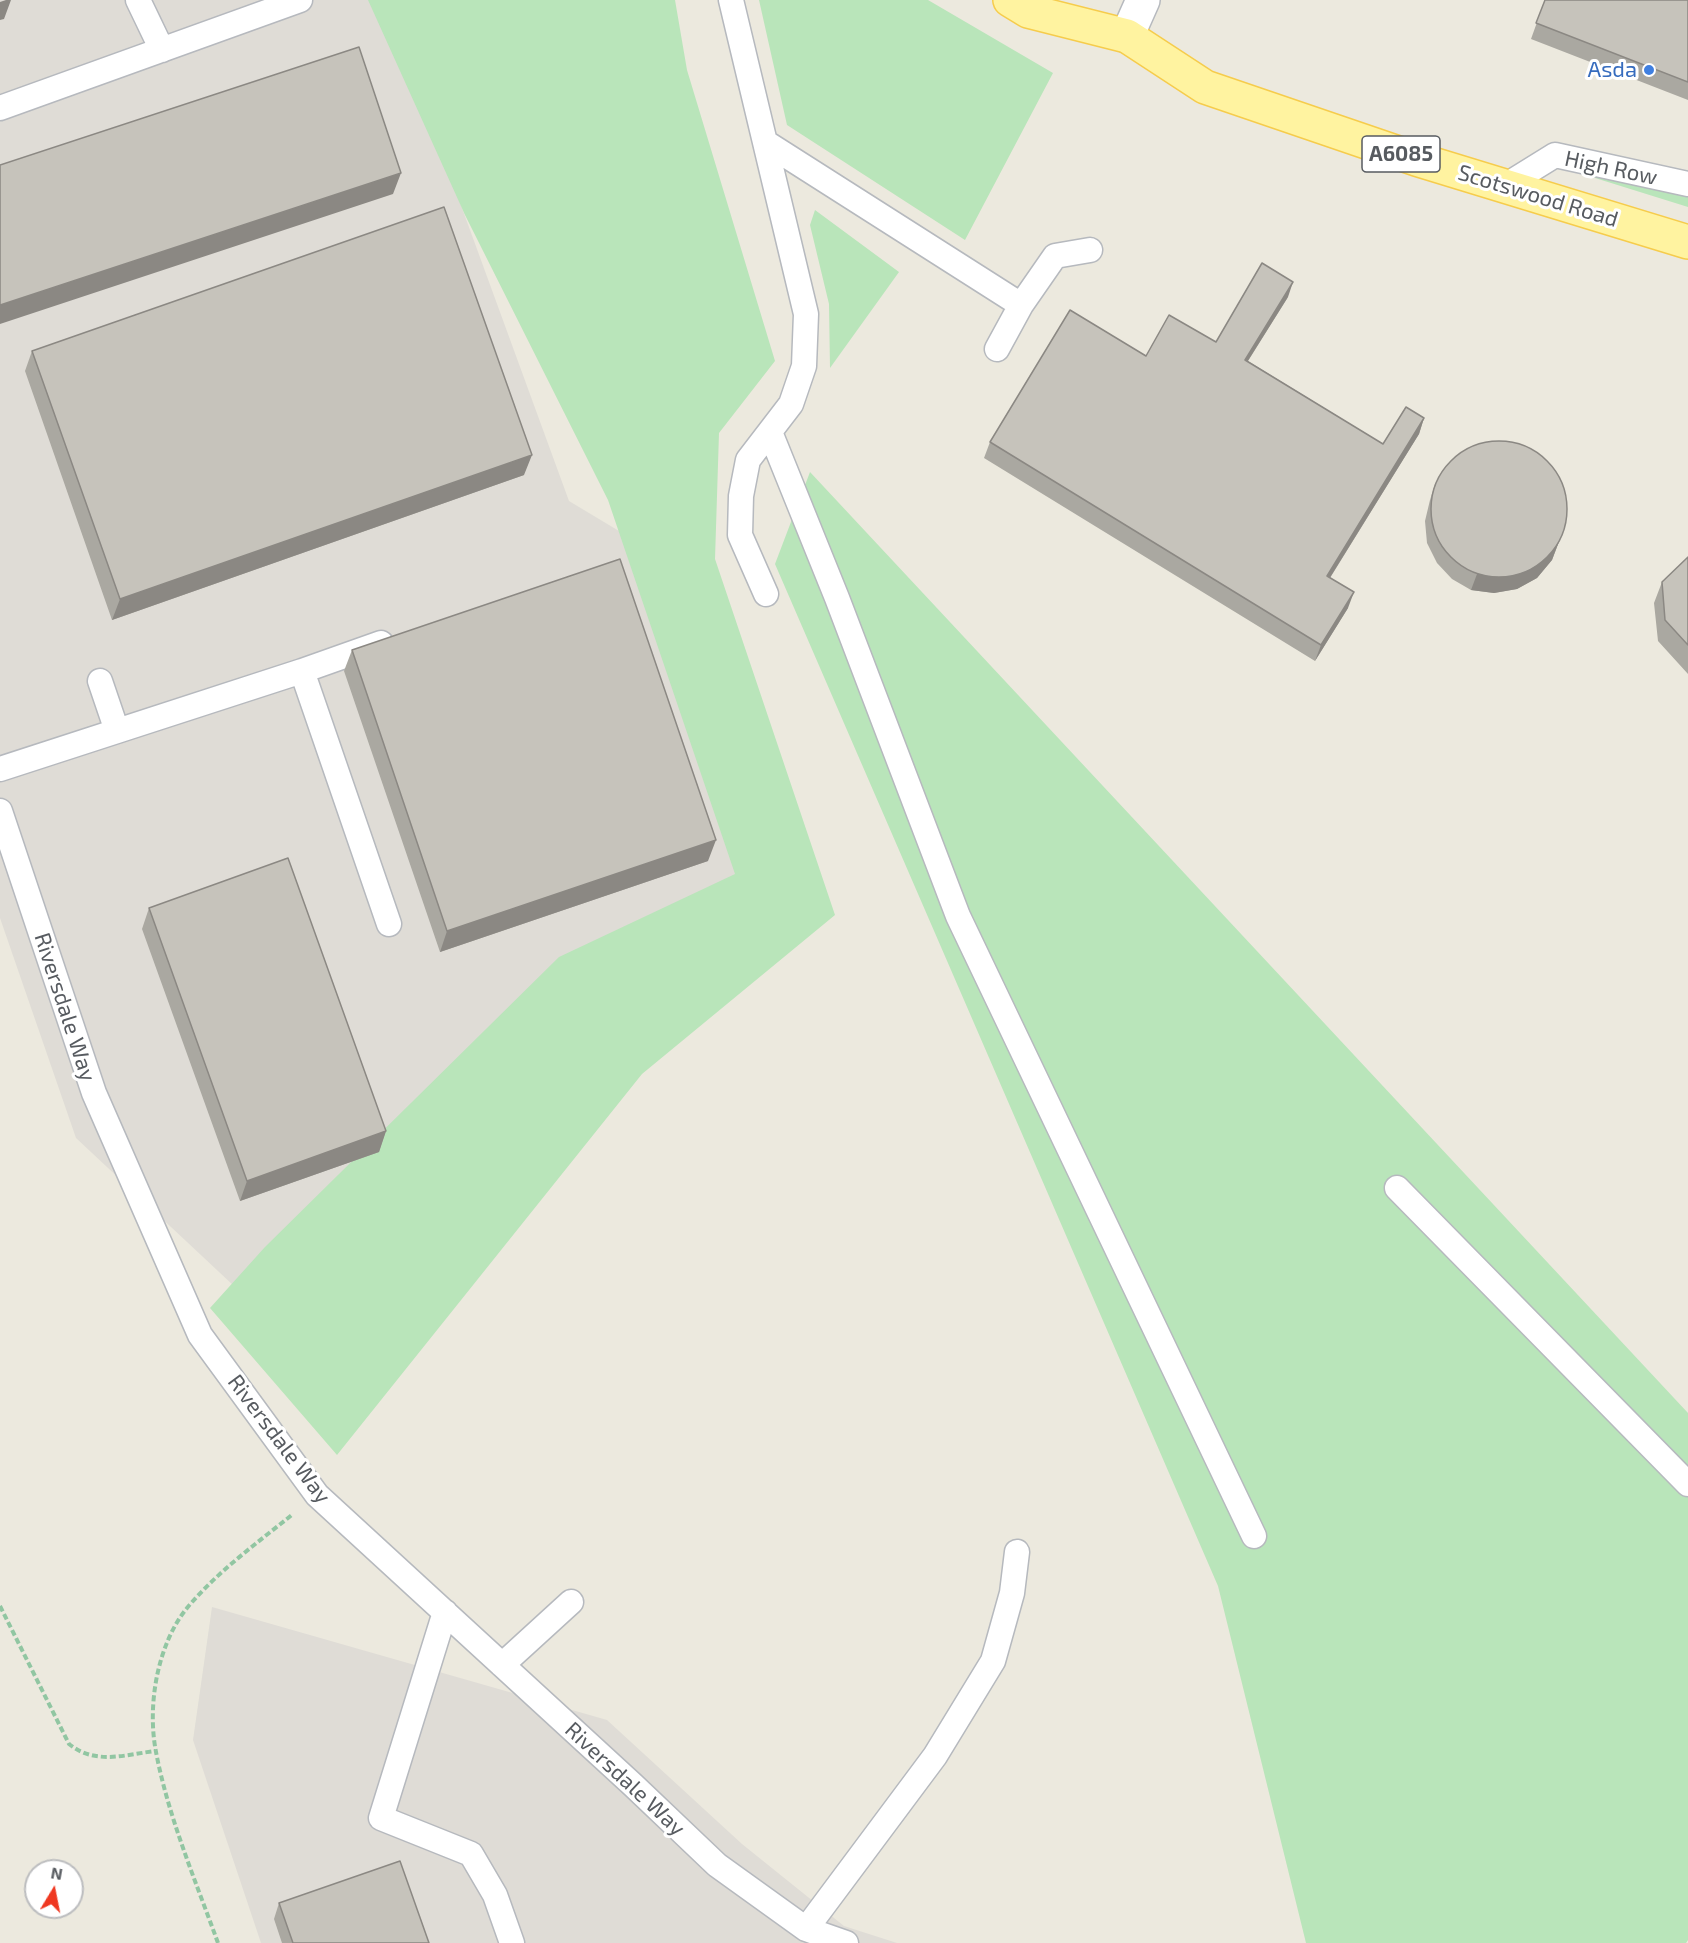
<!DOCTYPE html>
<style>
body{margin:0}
#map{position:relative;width:1688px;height:1943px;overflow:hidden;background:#ece9de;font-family:"Exo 2",sans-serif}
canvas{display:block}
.north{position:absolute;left:24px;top:1859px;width:60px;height:60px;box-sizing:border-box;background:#fff;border:2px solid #bcbdbf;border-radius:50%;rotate:10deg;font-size:16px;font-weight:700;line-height:24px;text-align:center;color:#575b60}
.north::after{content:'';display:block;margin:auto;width:21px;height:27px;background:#ef3821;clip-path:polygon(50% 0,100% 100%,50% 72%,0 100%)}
</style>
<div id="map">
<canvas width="1688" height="1943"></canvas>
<div class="north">N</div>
</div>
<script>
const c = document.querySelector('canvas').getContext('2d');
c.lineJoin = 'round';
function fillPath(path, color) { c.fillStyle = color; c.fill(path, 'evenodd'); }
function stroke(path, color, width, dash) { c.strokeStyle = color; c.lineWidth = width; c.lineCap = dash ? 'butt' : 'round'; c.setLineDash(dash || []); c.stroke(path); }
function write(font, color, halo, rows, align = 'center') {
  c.font = font + ' "Exo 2",sans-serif'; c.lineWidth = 6; c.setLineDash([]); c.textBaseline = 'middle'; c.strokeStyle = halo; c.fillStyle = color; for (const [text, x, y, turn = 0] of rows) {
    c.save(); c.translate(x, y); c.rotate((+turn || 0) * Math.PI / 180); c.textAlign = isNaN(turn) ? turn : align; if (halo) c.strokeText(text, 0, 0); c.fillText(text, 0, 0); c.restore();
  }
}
const industrial = new Path2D(`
 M0 0H386L569 501 634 540 753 879 266 1316 76 1138 0 918Z
 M212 1607 607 1720 742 1844 844 1926 897 1943H261L193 1740Z`);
const green = new Path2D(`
 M368 0H675L687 70 775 361 719 433 715 559 835 915 642 1074 337 1455 210 1308 265 1247 559 957 735 874 608 500 465 215Z
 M759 0H928L1053 73 965 240 787 125Z
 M1563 168 1688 197V207Z
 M815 210 899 272 830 368 829 304 810 225Z
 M810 472 1688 1413V1940L1686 1943H1306L1218 1586 775 564Z`);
const path = new Path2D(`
 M0 1606 69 1744C95 1765 124 1755 155 1751
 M218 1943C196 1882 168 1816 156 1752 147 1706 157 1645 187 1608 217 1572 257 1543 293 1514`);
const service = new Path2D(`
 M138 0 162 50
 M731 0 806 314 804 366 791 404 748 460 741 496 740 535 766 594
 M0 108 300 0
 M765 142 1021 305
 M1505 186 1555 155 1688 184
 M997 349 1021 305 1055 256 1090 250
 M770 432 837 598 958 916 1254 1536
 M302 671 381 643
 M100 681 117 731
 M0 769 302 671 389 924
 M0 811 94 1093 200 1335 317 1495 633 1785 717 1865 806 1929 846 1943
 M1397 1188 1688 1484
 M445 1612 381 1818 471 1854 495 1895 512 1943
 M502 1665 571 1602
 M806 1929 935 1756 993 1661 1012 1593 1017 1552`);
const tertiary = new Path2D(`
 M1127 36 1143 0`);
const primary = new Path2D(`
 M1010 0 1028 11 1127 36 1205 87 1416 159 1688 242`);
const wall = new Path2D(`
 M1545 0H1688V100L1531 39Z
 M1288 297 1248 361 1383 444 1424 418 1419 434 1330 578 1348 608 1315 661 984 458 990 442 1146 356 1216 342Z
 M32 351 524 475 112 620 25 371Z
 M1435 484 1560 539 1552 560 1537 578 1517 589 1494 593 1471 590 1452 579 1437 563 1427 543 1425 521 1430 500Z
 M1688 557V674L1658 641 1654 603 1662 582Z
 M352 650 708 861 440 952 344 671Z
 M149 908 386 1131 379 1152 240 1201 142 929Z
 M279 1903 429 1943H282L274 1919Z`);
const shadedWall = new Path2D(`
 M6 0H11L4 19 0 20V2Z
 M401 173 393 194 0 324V305Z
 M1293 282 1288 297 1239 375 1245 360Z
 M1424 418 1419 434 1321 592 1327 576Z
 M532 455 524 475 112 620 120 599Z
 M1566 523 1552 560 1537 578 1517 589 1494 593 1471 590 1477 574Z
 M1354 592 1348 608 1315 661 1321 645Z
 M716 840 708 861 440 952 447 931Z
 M386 1131 379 1152 240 1201 247 1181Z`);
const building = new Path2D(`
 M1545 0H1688V82L1536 23Z
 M359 47 401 173 0 305V165Z
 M444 207 532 455 120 599 32 351Z
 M1262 263 1293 282 1245 360 1383 444 1406 407 1424 418 1327 576 1354 592 1321 645 990 442 1070 310 1146 356 1169 315 1216 342Z
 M1431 509a68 68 0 1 1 136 0a68 68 0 1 1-136 0Z
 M1688 557V645L1665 620 1662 582Z
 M620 559 716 840 447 931 352 650Z
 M288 858 386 1131 247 1181 149 908Z
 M400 1861 429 1943H293L279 1903Z`);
const markers = [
 [1649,70,6,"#3f7fe0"]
];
const shields = [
 [1401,154,78]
];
const shieldNames = [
 ["A6085",1401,154]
];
const shopNames = [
 ["Asda",1637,70]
];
const streetNames = [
 ["High Row",1611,168,12],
 ["Scotswood Road",1538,196,17],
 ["Riversdale Way",65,1007,72],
 ["Riversdale Way",279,1439,53],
 ["Riversdale Way",625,1779,43]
];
fillPath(industrial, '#dfdcd6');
fillPath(green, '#b9e5ba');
stroke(service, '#b6b9be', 27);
stroke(tertiary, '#b6b9be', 36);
stroke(primary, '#f6cc4c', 36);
stroke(path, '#91c6a2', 4, [6, 3]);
stroke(service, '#fff', 24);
stroke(tertiary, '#fff', 33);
stroke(primary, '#fff3a0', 33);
fillPath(wall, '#aaa8a1');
fillPath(shadedWall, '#8b8883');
fillPath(building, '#c6c3bb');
stroke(building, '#8b8883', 1.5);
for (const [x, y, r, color] of markers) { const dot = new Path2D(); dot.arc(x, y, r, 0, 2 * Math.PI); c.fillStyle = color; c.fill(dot); stroke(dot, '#fff', 2); }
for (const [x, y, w] of shields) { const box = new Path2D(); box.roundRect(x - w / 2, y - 18, w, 36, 4.5); c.fillStyle = '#fff'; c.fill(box); stroke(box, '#575b60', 1.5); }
write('bold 21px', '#575b60', null, shieldNames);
write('22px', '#366cbe', '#fff', shopNames, 'right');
write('22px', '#575b60', '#fff', streetNames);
</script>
